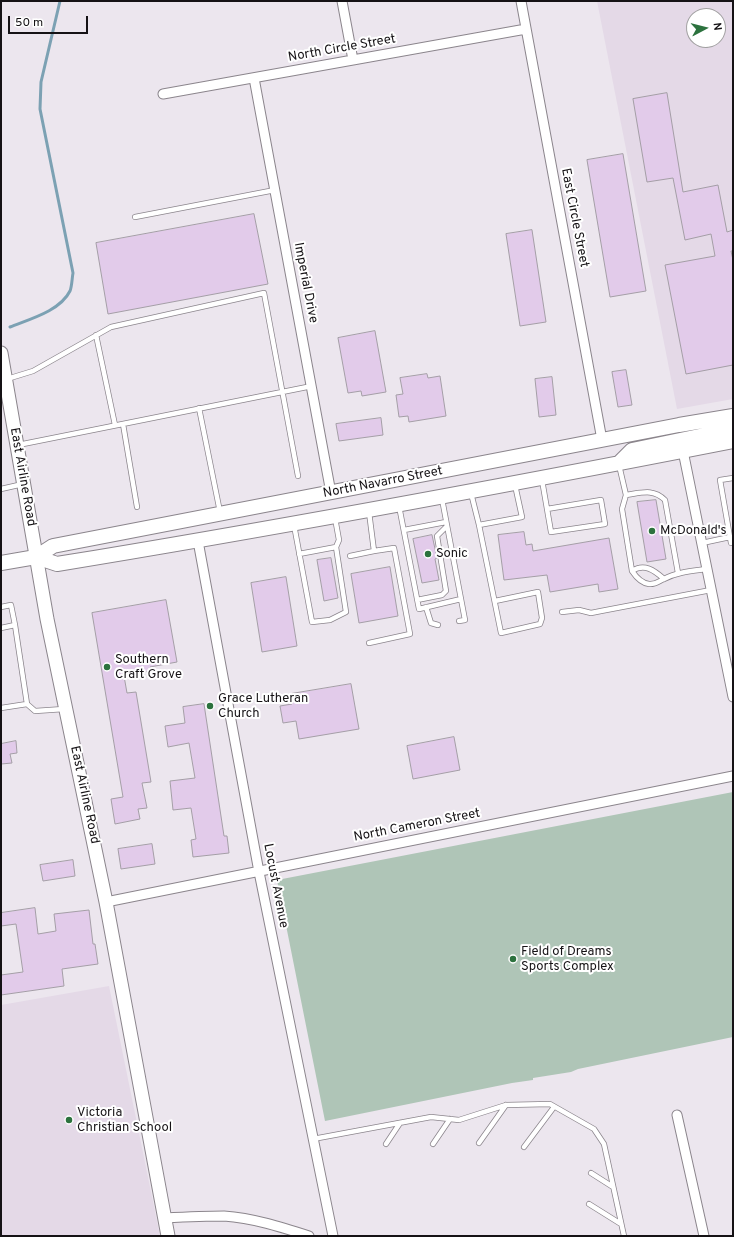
<!DOCTYPE html>
<style>
body{margin:0}
#map{position:relative;width:734px;height:1237px;overflow:hidden;background:#ece6ee;font-family:Overpass,sans-serif}
canvas{display:block}
.frame{position:absolute;inset:0;border:2px solid #151215;pointer-events:none}
.north{position:absolute;left:686px;top:8px;width:40px;height:40px;box-sizing:border-box;background:#fff;border:1px solid #a1a0a1;border-radius:50%;rotate:83deg;font-size:11px;font-weight:700;line-height:16px;text-align:center;color:#151215}
.north::after{content:'';display:block;margin:auto;width:14px;height:18px;background:#2c723e;clip-path:polygon(50% 0,100% 100%,50% 72%,0 100%)}
.scale{position:absolute;left:8px;top:16px;width:80px;height:18px;box-sizing:border-box;border:2px solid #151215;border-top:0;padding-left:5px;font-size:12px;line-height:14px;white-space:nowrap;color:#151215;-webkit-text-stroke:3px #fff;paint-order:stroke}
</style>
<div id="map">
<canvas width="734" height="1237"></canvas>
<div class="frame"></div>
<div class="north">N</div>
<div class="scale">50 m</div>
</div>
<script>
const c = document.querySelector('canvas').getContext('2d');
c.lineJoin = 'round';
function fillPath(path, color) { c.fillStyle = color; c.fill(path, 'evenodd'); }
function stroke(path, color, width, dash) { c.strokeStyle = color; c.lineWidth = width; c.lineCap = dash ? 'butt' : 'round'; c.setLineDash(dash || []); c.stroke(path); }
function write(font, color, halo, rows, align = 'center') {
  c.font = font + ' Overpass,sans-serif'; c.lineWidth = 4; c.setLineDash([]); c.textBaseline = 'middle'; c.strokeStyle = halo; c.fillStyle = color; for (const [text, x, y, turn = 0] of rows) {
    c.save(); c.translate(x, y); c.rotate((+turn || 0) * Math.PI / 180); c.textAlign = isNaN(turn) ? turn : align; if (halo) c.strokeText(text, 0, 0); c.fillText(text, 0, 0); c.restore();
  }
}
const built = new Path2D(`
 M597 1H733V399L677 409ZM694 16H718V40H694Z
 M109 986 160 1236H1V1005Z`);
const green = new Path2D(`
 M733 792V1037L578 1069 571 1072 533 1078V1080L512 1083 325 1121 277 880Z`);
const stream = new Path2D(`
 M10 327C30 319 60 311 70 291 72 286 72 278 73 273L40 109 41 82 60 1`);
const building = new Path2D(`
 M667 93 683 192 718 185 727 232 733 230V251H731L733 260V365L686 374 665 265 715 256 711 234 685 240 673 178 647 182 633 99Z
 M623 154 646 291 610 297 587 160Z
 M254 214 268 284 108 314 96 243Z
 M532 230 546 322 520 326 506 234Z
 M375 331 386 392 362 396 361 391 348 393 338 338Z
 M626 370 632 405 618 407 612 372Z
 M427 374 428 378 440 376 446 416 409 422 408 416 399 417 396 395 403 394 400 378Z
 M552 377 556 415 539 417 535 379Z
 M381 418 383 435 339 441 336 424Z
 M656 500 666 559 647 562 637 502Z
 M524 532 526 545 532 544 533 551 609 538 618 589 599 592 598 584 550 592 547 575 504 580 498 535Z
 M432 535 437 558 435 559 439 580 422 583 413 539Z
 M331 558 338 598 324 601 317 560Z
 M390 567 398 616 359 623 351 574Z
 M286 577 297 646 262 652 251 583Z
 M166 600 177 662 150 667 151 671 124 676 127 693 136 692 151 782 142 783 147 808 138 809 140 819 115 824 111 799 123 797 92 613Z
 M351 684 359 729 299 739 296 721 283 723 280 706 292 704 291 694Z
 M204 704 224 836H227L229 853 193 857 191 840 196 839 191 808 173 810 170 781 195 778 189 743 168 747 165 726 185 723 183 707Z
 M454 737 460 770 413 779 407 746Z
 M16 741 17 753 10 754 12 763 1 764V744Z
 M152 844 155 864 121 869 118 849Z
 M73 860 75 876 43 881 40 865Z
 M35 908 38 934 56 931 54 914 89 910 93 944H95L98 964 62 969 64 986 1 995V975L23 972 16 924 1 926V913Z`);
const lane = new Path2D(`
 M135 217 275 190
 M96 335 115 425
 M7 379 33 371 111 327 264 293 298 476
 M199 408 220 512
 M123 424 137 507
 M18 445 312 386
 M619 465 626 495 622 509 632 571C636 577 641 583 649 584 655 585 659 581 664 579 677 572 692 571 707 569
 M733 478 720 480 731 543H733
 M542 480 551 532 605 524 601 500 547 509
 M1 489 23 484
 M471 493 479 525 522 517 515 485
 M626 495C641 493 653 488 665 500L678 573
 M399 506 419 609 461 599 442 499
 M335 518 339 540 336 547
 M294 525 312 622 330 620 346 612 336 547 299 554
 M479 525 501 633 540 624 542 618 538 592 495 601
 M404 530 446 522
 M702 543 730 537
 M350 556 374 551 369 512
 M632 571C644 563 654 570 664 579
 M417 600 442 595 446 591 437 536 447 526
 M1 607 11 605 15 625
 M426 607 431 623 438 625
 M562 612 579 610 591 613 601 611 711 590
 M459 621 465 620 461 599
 M1 628 15 625 27 704 35 711 64 709
 M369 643 410 634 394 548 374 551
 M1 708 27 704
 M313 1139 431 1117 459 1120 506 1105 550 1104 594 1129 604 1144 624 1236
 M479 1143 506 1105
 M386 1144 400 1123
 M433 1144 450 1119
 M524 1147 554 1107
 M591 1173 613 1187
 M589 1204 621 1224`);
const street = new Path2D(`
 M342 1 353 60
 M521 1 602 440
 M254 78 331 493
 M163 94 526 29
 M683 451 733 697
 M198 541 259 872 333 1236
 M106 902 733 776
 M677 1115 704 1236
 M164 1218C184 1217 204 1216 224 1216 253 1218 281 1227 309 1236`);
const secondary = new Path2D(`
 M1 353 47 619 106 902 168 1236`);
const primary = new Path2D(`
 M619 463 632 450 733 429
 M36 557 57 564C283 527 508 485 733 441
 M1 563 36 557 53 546 679 425 733 416`);
const markers = [
 [652,531,4,"#2c723e"],
 [428,554,4,"#2c723e"],
 [107,667,4,"#2c723e"],
 [210,706,4,"#2c723e"],
 [513,959,4,"#2c723e"],
 [69,1120,4,"#2c723e"]
];
const streetNames = [
 ["North Circle Street",342,49,-10],
 ["East Circle Street",574,218,79],
 ["Imperial Drive",305,283,79],
 ["East Airline Road",22,477,80],
 ["North Navarro Street",383,483,-11],
 ["East Airline Road",84,795,78],
 ["North Cameron Street",417,826,-11],
 ["Locust Avenue",275,886,79]
];
const poiNames = [
 ["McDonald's",660,531],
 ["Sonic",436,554],
 ["Southern",115,660],
 ["Craft Grove",115,675],
 ["Grace Lutheran",218,699],
 ["Church",218,714],
 ["Field of Dreams",521,952],
 ["Sports Complex",521,967],
 ["Victoria",77,1113],
 ["Christian School",77,1128]
];
fillPath(built, '#e4d9e7');
fillPath(green, '#afc5b7');
stroke(stream, '#7ca1b3', 3);
fillPath(building, '#e2cbea');
stroke(building, '#a49ea6', 1);
stroke(lane, '#8b858c', 6);
stroke(street, '#8b858c', 11);
stroke(secondary, '#8b858c', 15);
stroke(primary, '#8b858c', 16);
stroke(lane, '#fff', 4.5);
stroke(street, '#fff', 9);
stroke(secondary, '#fff', 13);
stroke(primary, '#fff', 14);
for (const [x, y, r, color] of markers) { const dot = new Path2D(); dot.arc(x, y, r, 0, 2 * Math.PI); c.fillStyle = color; c.fill(dot); stroke(dot, '#fff', 1.5); }
write('13px', '#151215', '#fff', streetNames);
write('13px', '#151215', '#fff', poiNames, 'left');
</script>
